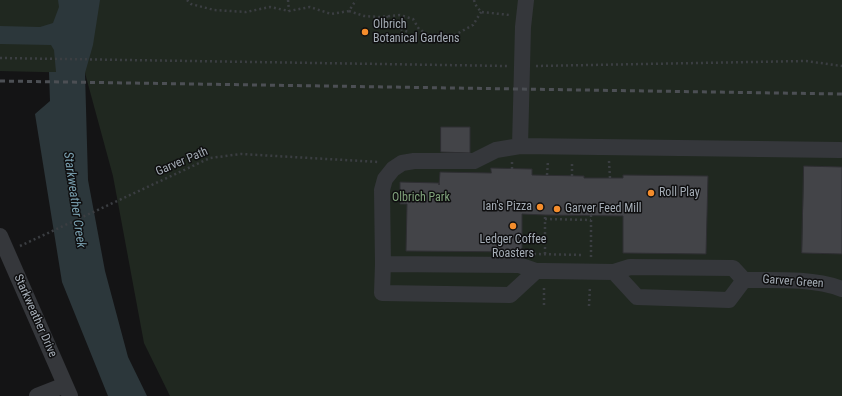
<!DOCTYPE html>
<style>
body{margin:0}
canvas{display:block;background:#141415}
</style>
<canvas width="842" height="396"></canvas>
<script>
const c = document.querySelector('canvas').getContext('2d');
c.lineJoin = 'round';
function fillPath(path, color) { c.fillStyle = color; c.fill(path, 'evenodd'); }
function stroke(path, color, width, dash) { c.strokeStyle = color; c.lineWidth = width; c.lineCap = dash ? 'butt' : 'round'; c.setLineDash(dash || []); c.stroke(path); }
function write(font, color, halo, rows, align = 'center') {
  c.font = font + ' "Roboto Condensed",sans-serif'; c.lineWidth = 3; c.setLineDash([]); c.textBaseline = 'middle'; c.strokeStyle = halo; c.fillStyle = color; for (const [text, x, y, turn = 0] of rows) {
    c.save(); c.translate(x, y); c.rotate((+turn || 0) * Math.PI / 180); c.textAlign = isNaN(turn) ? turn : align; if (halo) c.strokeText(text, 0, 0); c.fillText(text, 0, 0); c.restore();
  }
}
const green = new Path2D(`
 M0 0H842V396H170L144 343 113 176 85 73 0 71Z`);
const water = new Path2D(`
 M58 0H100L93 45 85 73 88 180 105 271 128 357 147 396H108L62 282 35 114 50 101 49 72H56L54 50 51 45 0 44V26L40 27 53 23 59 7Z`);
const building = new Path2D(`
 M441 127H470V153L441 152Z
 M804 166 842 167V254L802 253Z
 M491 168 532 169V175L584 176V178H623V175L708 176 706 254 623 253V216L545 215 522 214V252L406 251 407 204H400V182L439 183V185L440 172 491 173Z`);
const path = new Path2D(`
 M187 0 191 4 214 10 246 12 270 7 289 11 310 7 331 14 349 11 356 0
 M288 0 289 11
 M474 0 475 4 481 12 510 15
 M349 11 364 16 379 17 400 15 413 19 419 29 431 37 453 36 473 25 481 12
 M387 16 393 26 408 32
 M0 58 507 66
 M536 66 806 61 842 66
 M609 161 610 178
 M512 169V162
 M547 175 548 161
 M572 176V161
 M545 219 591 220
 M20 246 210 158 241 154 379 162
 M534 254 583 255
 M545 254V215
 M591 257V215
 M544 305V285
 M589 306 590 286`);
const minor = new Path2D(`
 M520 146 523 27 526 0
 M0 236 70 396
 M383 264 519 265 536 271H544L614 272 630 267 733 268 744 280
 M536 271 510 295 382 293 383 264 382 190 385 179 393 169 402 163 414 161H474L496 150 520 146 840 150
 M614 272 637 297 729 300 744 280
 M744 280C774 280 814 278 842 289
 M37 396 65 385`);
const rail = new Path2D(`
 M0 81 842 94`);
const markers = [
 [365,32,4,"#f58d2c"],
 [651,193,4,"#f58d2c"],
 [540,207,4,"#f58d2c"],
 [557,209,4,"#f58d2c"],
 [513,226,4,"#f58d2c"]
];
const poiNames = [
 ["Olbrich",373,25],
 ["Botanical Gardens",373,39],
 ["Roll Play",659,193],
 ["Ian's Pizza",532,207,"right"],
 ["Garver Feed Mill",565,209],
 ["Ledger Coffee",513,240,"center"],
 ["Roasters",513,254,"center"]
];
const streetNames = [
 ["Garver Path",182,162,-23],
 ["Garver Green",793,282,4],
 ["Starkweather Drive",35,316,66]
];
const parkNames = [
 ["Olbrich Park",421,198]
];
const waterNames = [
 ["Starkweather Creek",74,200,82]
];
fillPath(green, '#202820');
fillPath(water, '#2c373b');
fillPath(building, '#434448');
stroke(building, '#2e2e32', 1);
stroke(path, '#3b3e42', 2.5, [2, 3]);
stroke(minor, '#35373b', 16);
stroke(rail, '#4c4f54', 3, [5, 4]);
for (const [x, y, r, color] of markers) { const dot = new Path2D(); dot.arc(x, y, r, 0, 2 * Math.PI); c.fillStyle = color; c.fill(dot); stroke(dot, '#0f0f10', 1.5); }
write('12px', '#a5adb6', '#0f0f10', poiNames, 'left');
write('12px', '#a5adb6', '#0f0f10', streetNames);
write('12px', '#80a27b', '#0f0f10', parkNames);
write('italic 13px', '#7ba2b2', '#0f0f10', waterNames);
</script>
